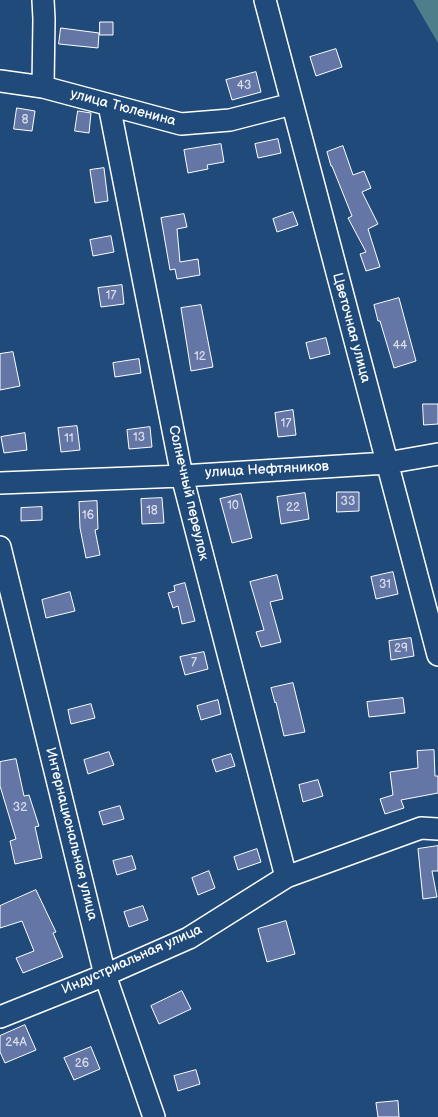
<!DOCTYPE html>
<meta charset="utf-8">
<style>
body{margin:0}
canvas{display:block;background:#1f4a7a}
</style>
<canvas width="438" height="1117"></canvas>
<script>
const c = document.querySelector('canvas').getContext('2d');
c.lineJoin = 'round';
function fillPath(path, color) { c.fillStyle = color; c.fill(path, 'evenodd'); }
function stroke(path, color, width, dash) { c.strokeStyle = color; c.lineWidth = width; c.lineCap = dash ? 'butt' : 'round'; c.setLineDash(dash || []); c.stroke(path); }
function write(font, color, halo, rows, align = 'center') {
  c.font = font + ' "Balsamiq Sans",sans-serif'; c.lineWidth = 3; c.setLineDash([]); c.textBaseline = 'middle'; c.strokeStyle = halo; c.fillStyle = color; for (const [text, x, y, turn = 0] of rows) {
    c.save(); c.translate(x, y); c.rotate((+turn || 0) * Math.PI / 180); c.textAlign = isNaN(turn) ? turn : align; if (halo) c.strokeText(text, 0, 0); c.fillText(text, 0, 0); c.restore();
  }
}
const green = new Path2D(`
 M413 0H438V43Z`);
const building = new Path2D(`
 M100 22H113V35H100Z
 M61 28 99 33 98 48 59 44Z
 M336 49 342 67 316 76 310 57Z
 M256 72 261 92 232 100 226 80Z
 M17 108 35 111 32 131 14 129Z
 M78 111 91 113 89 133 75 131Z
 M278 139 281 153 258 158 255 144Z
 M221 144 224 162 207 165 208 169 188 173 184 150Z
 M343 146 353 175 364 171 371 188 362 192 378 224 368 229 380 267 366 271 360 254 366 252 348 218 352 216 332 166H331L327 152Z
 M104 168 108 201 95 203 90 170Z
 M293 212 298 225 277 232 273 219Z
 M184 214 187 227 177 229 180 262 198 259 200 275 177 279 175 269 170 270 161 218Z
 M111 236 114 252 93 256 90 240Z
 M122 285 124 304 101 307 98 288Z
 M399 298 416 361 394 368 380 321H378L374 305Z
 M201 305 213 367 191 371 181 308Z
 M326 338 330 354 310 359 306 343Z
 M13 352 20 386 0 390V354Z
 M139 359 141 373 115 377 113 363Z
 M423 404H438V424L424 425Z
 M293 410 296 435 278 437 275 413Z
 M77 426 80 450 61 452 58 428Z
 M150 427 152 447 129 449 127 430Z
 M25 433 27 450 4 453 1 437Z
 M337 492H359V511L337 512Z
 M305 493 309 519 281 524 277 497Z
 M241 494 252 538 232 543 220 499Z
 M162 498 164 523 142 524 141 499Z
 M97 501 98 529 95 530 100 555 86 558 80 528 79 502Z
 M42 507V520L21 521V508Z
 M393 572 398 594 376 599 371 577Z
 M277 575 283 599 270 602 281 642 261 647 256 632 264 630 250 582Z
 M185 583 195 621 182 624 178 606 173 608 168 593 175 591 174 586Z
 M70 592 75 611 46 618 42 600Z
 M411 638 414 656 391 660 389 641Z
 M204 652 208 669 185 675 180 657Z
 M293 683 305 732 284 736 276 702 275 703 271 688Z
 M403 698 405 713 369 717 367 702Z
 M218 700 221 714 201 720 197 706Z
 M91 704 95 718 71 724 68 710Z
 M434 750 435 776H438V793L401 800 404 808 385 814 380 799 393 795 390 772 418 768 417 751Z
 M109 752 114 765 88 774 84 760Z
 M231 754 235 766 216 772 212 760Z
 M16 759 24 796 29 795 39 826 35 827 42 858 15 864 10 841 16 839 0 786V762Z
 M318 780 323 796 303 802 299 785Z
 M120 806 124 819 103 825 99 812Z
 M438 846V871H432L437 897 423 899 418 849Z
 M257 849 261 862 238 870 234 857Z
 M132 856 136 869 117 875 113 861Z
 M209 871 215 888 198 895 192 878Z
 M36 890 56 932 53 933 63 957 23 973 16 958 34 951 22 921 0 928V906Z
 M143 906 148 920 129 927 124 912Z
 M286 921 295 954 267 962 258 929Z
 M182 991 191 1009 159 1024 151 1006Z
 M25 1025 36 1050 5 1063 0 1052V1036Z
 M91 1047 100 1069 74 1080 64 1058Z
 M196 1070 200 1084 178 1091 174 1076Z
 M398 1101 399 1117H378L376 1103Z`);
const minor = new Path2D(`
 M265 0 438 655
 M0 81 43 87 181 124 230 120 292 104
 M43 87 44 19 43 0
 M109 105 182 476 286 877
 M0 483 182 476 387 463 438 454
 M0 547 105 975 154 1117
 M0 1017 105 975 189 938 286 877 421 828 438 829`);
const numberNames = [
 ["43",244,86],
 ["8",25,120],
 ["17",111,296],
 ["44",400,346],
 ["12",200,357],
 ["17",286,424],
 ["13",139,438],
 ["11",69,439],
 ["33",348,502],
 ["10",233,506],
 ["22",293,508],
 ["18",152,511],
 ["16",88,516],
 ["31",385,585],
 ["29",401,649],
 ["7",194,663],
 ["32",20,808],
 ["24А",16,1043],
 ["26",82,1064]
];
const streetNames = [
 ["улица Тюленина",123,108,15],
 ["Цветочная улица",351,328,75],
 ["улица Нефтяников",267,470,-3],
 ["Солнечный переулок",188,493,77],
 ["Интернациональная улица",71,834,76],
 ["Индустриальная улица",132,960,-24]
];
fillPath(green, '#4e7e89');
fillPath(building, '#6476a6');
stroke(building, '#fff', 1);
stroke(minor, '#fff', 24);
stroke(minor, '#1f4a7a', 21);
write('12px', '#d8dde9', null, numberNames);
write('14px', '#fff', '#1f4a7a', streetNames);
</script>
